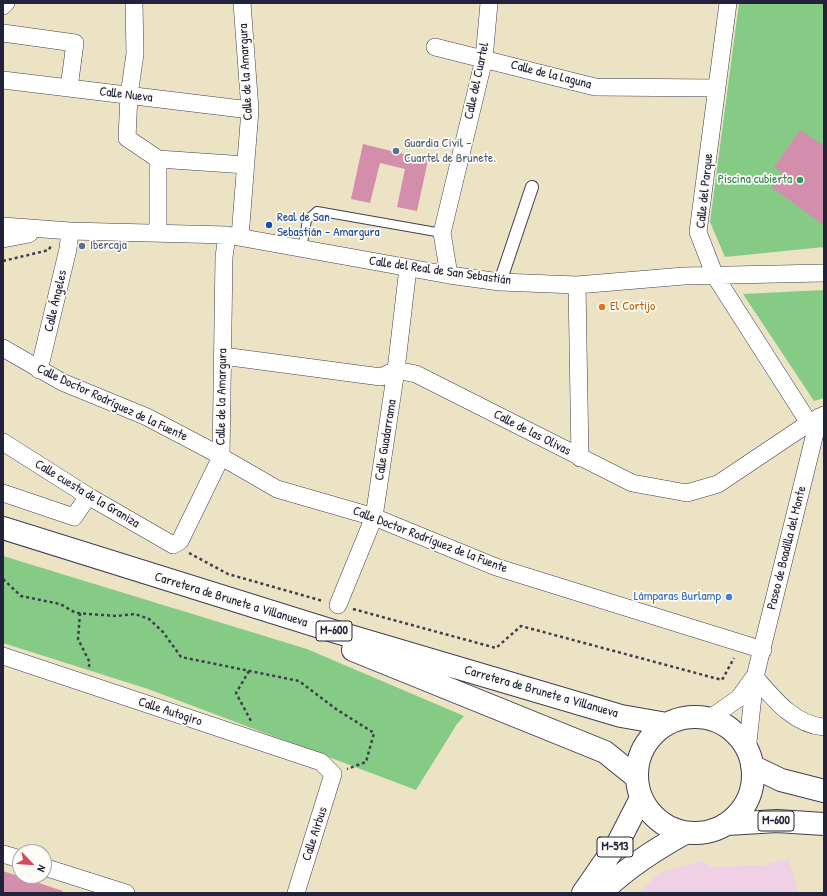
<!DOCTYPE html>
<meta charset="utf-8">
<style>
body{margin:0}
#map{position:relative;width:827px;height:896px;overflow:hidden;background:#ece3c4;font-family:"Patrick Hand",sans-serif}
canvas{display:block}
.frame{position:absolute;inset:0;border:4px solid #22223b;pointer-events:none}
.north{position:absolute;left:12px;top:844px;width:40px;height:40px;box-sizing:border-box;background:#fdfcf7;border:1px solid #a5a5ac;border-radius:50%;rotate:115deg;font-size:11px;font-weight:700;line-height:16px;text-align:center;color:#22223b}
.north::after{content:'';display:block;margin:auto;width:14px;height:18px;background:#d1495b;clip-path:polygon(50% 0,100% 100%,50% 72%,0 100%)}
</style>
<div id="map">
<canvas width="827" height="896"></canvas>
<div class="frame"></div>
<div class="north">N</div>
</div>
<script>
const c = document.querySelector('canvas').getContext('2d');
c.lineJoin = 'round';
function fillPath(path, color) { c.fillStyle = color; c.fill(path, 'evenodd'); }
function stroke(path, color, width, dash) { c.strokeStyle = color; c.lineWidth = width; c.lineCap = dash ? 'butt' : 'round'; c.setLineDash(dash || []); c.stroke(path); }
function write(font, color, halo, rows, align = 'center') {
  c.font = font + ' "Patrick Hand",sans-serif'; c.lineWidth = 3.5; c.setLineDash([]); c.textBaseline = 'middle'; c.strokeStyle = halo; c.fillStyle = color; for (const [text, x, y, turn = 0] of rows) {
    c.save(); c.translate(x, y); c.rotate((+turn || 0) * Math.PI / 180); c.textAlign = isNaN(turn) ? turn : align; if (halo) c.strokeText(text, 0, 0); c.fillText(text, 0, 0); c.restore();
  }
}
const built = new Path2D(`
 M788 858 799 893H638L659 873 702 861 711 867 765 865Z`);
const green = new Path2D(`
 M739 3H824V247L725 257 710 222Z
 M824 290V398L814 401 743 294Z
 M3 556 307 649 464 716 457 724 416 790 148 689 3 643Z`);
const building = new Path2D(`
 M800 130 824 146V225L771 187 782 172 774 167Z
 M363 144 428 160 417 211 397 207 405 169 380 163 370 203 351 199Z
 M3 871 63 891 62 893H3Z`);
const path = new Path2D(`
 M3 261 49 250 51 245
 M189 553 228 574 323 601
 M3 579 21 596 60 604 76 613 116 616 135 614 149 619 163 632 181 657 299 681 336 709 374 733 366 762 347 769
 M353 609 496 648 521 626 722 680 734 658
 M80 613 78 639 90 663 88 669
 M249 671 236 693 251 721`);
const service = new Path2D(`
 M302 249 307 220 317 211 442 233`);
const pedestrian = new Path2D(`
 M500 282 532 187`);
const minor = new Path2D(`
 M134 3 135 54 129 95 127 138 158 159 246 165
 M728 3 698 232 715 276 809 423
 M3 6 6 3
 M3 33 75 43 69 88
 M435 47 595 87 717 88
 M3 80 250 110
 M158 159V232
 M3 226 70 231 227 235 449 275 500 282 577 285 684 276 824 273
 M240 237 250 110 242 3
 M3 239 29 234
 M449 275 442 233 484 59 489 3
 M577 285 580 458
 M3 348 62 382 147 417 206 448 277 489 374 517 496 567 763 650
 M223 356 381 377 396 370 416 374 632 483 687 493 718 484 809 423 824 415
 M39 370 68 249 70 231
 M3 442 88 496 173 545 180 541 221 457 224 257 227 235
 M3 493 74 517 88 496
 M338 605 374 517 396 370 408 268
 M3 656 321 762 333 774 296 893
 M755 677C773 698 794 725 824 727
 M709 719 739 698 754 677
 M747 751 755 677 819 417
 M3 854 20 859
 M44 867 126 893`);
const primary = new Path2D(`
 M583 893 619 841 641 798
 M601 893C626 868 654 850 685 833`);
const trunk = new Path2D(`
 M3 528 333 631 621 716 667 724
 M353 650 605 752 636 777
 M637 775a58 58 0 1 1 116 0a58 58 0 1 1-116 0Z
 M752 766 781 780 824 791
 M727 824 777 821 824 824`);
const markers = [
 [396,151,4,"#5c6f8a"],
 [800,180,4,"#2e9e5b"],
 [269,225,4,"#1a4fb4"],
 [82,246,4,"#5c6f8a"],
 [602,307,4,"#e8710a"],
 [729,597,4,"#3f7fe0"]
];
const shields = [
 [334,631,36],
 [776,821,36],
 [615,847,36]
];
const shieldNames = [
 ["M-600",334,631],
 ["M-600",776,821],
 ["M-513",615,847]
];
const streetNames = [
 ["Calle de la Amargura",246,72,-93],
 ["Calle de la Laguna",551,75,14],
 ["Calle del Cuartel",477,81,-78],
 ["Calle Nueva",126,95,7],
 ["Calle del Parque",705,191,-84],
 ["Calle del Real de San Sebastián",440,271,8],
 ["Calle Ángeles",56,301,-77],
 ["Calle de la Amargura",222,397,-89],
 ["Calle Doctor Rodríguez de la Fuente",112,403,25],
 ["Calle de las Olivas",532,433,27],
 ["Calle Guadarrama",386,440,-81],
 ["Calle cuesta de la Graniza",87,494,31],
 ["Calle Doctor Rodríguez de la Fuente",430,540,21],
 ["Paseo de Boadilla del Monte",787,548,-76],
 ["Carretera de Brunete a Villanueva",231,600,17],
 ["Carretera de Brunete a Villanueva",541,692,16],
 ["Calle Autogiro",170,712,18],
 ["Calle Airbus",315,834,-72]
];
const serviceNames = [
 ["Guardia Civil -",404,144],
 ["Cuartel de Brunete.",404,159],
 ["Ibercaja",90,246]
];
const leisureNames = [
 ["Piscina cubierta",792,180]
];
const transitNames = [
 ["Real de San",277,218],
 ["Sebastián - Amargura",277,233]
];
const foodNames = [
 ["El Cortijo",610,307]
];
const shopNames = [
 ["Lámparas Burlamp",721,597]
];
fillPath(built, '#f0d0e5');
fillPath(green, '#86cb85');
fillPath(building, '#d28eaa');
stroke(service, '#403f50', 10);
stroke(pedestrian, '#403f50', 14);
stroke(minor, '#403f50', 18);
stroke(primary, '#403f50', 24);
stroke(trunk, '#403f50', 24);
stroke(path, '#403f50', 2.5, [3, 3]);
stroke(service, '#fff', 8);
stroke(pedestrian, '#fff', 12);
stroke(minor, '#fff', 17);
stroke(primary, '#fff', 22);
stroke(trunk, '#fff', 22);
for (const [x, y, r, color] of markers) { const dot = new Path2D(); dot.arc(x, y, r, 0, 2 * Math.PI); c.fillStyle = color; c.fill(dot); stroke(dot, '#fdfcf7', 1.5); }
for (const [x, y, w] of shields) { const box = new Path2D(); box.roundRect(x - w / 2, y - 10, w, 20, 3); c.fillStyle = '#fdfcf7'; c.fill(box); stroke(box, '#22223b', 1); }
write('bold 12px', '#22223b', null, shieldNames);
write('13px', '#22223b', '#fdfcf7', streetNames);
write('13px', '#4e5e75', '#fdfcf7', serviceNames, 'left');
write('13px', '#27864d', '#fdfcf7', leisureNames, 'right');
write('13px', '#164399', '#fdfcf7', transitNames, 'left');
write('13px', '#c56008', '#fdfcf7', foodNames, 'left');
write('13px', '#366cbe', '#fdfcf7', shopNames, 'right');
</script>
